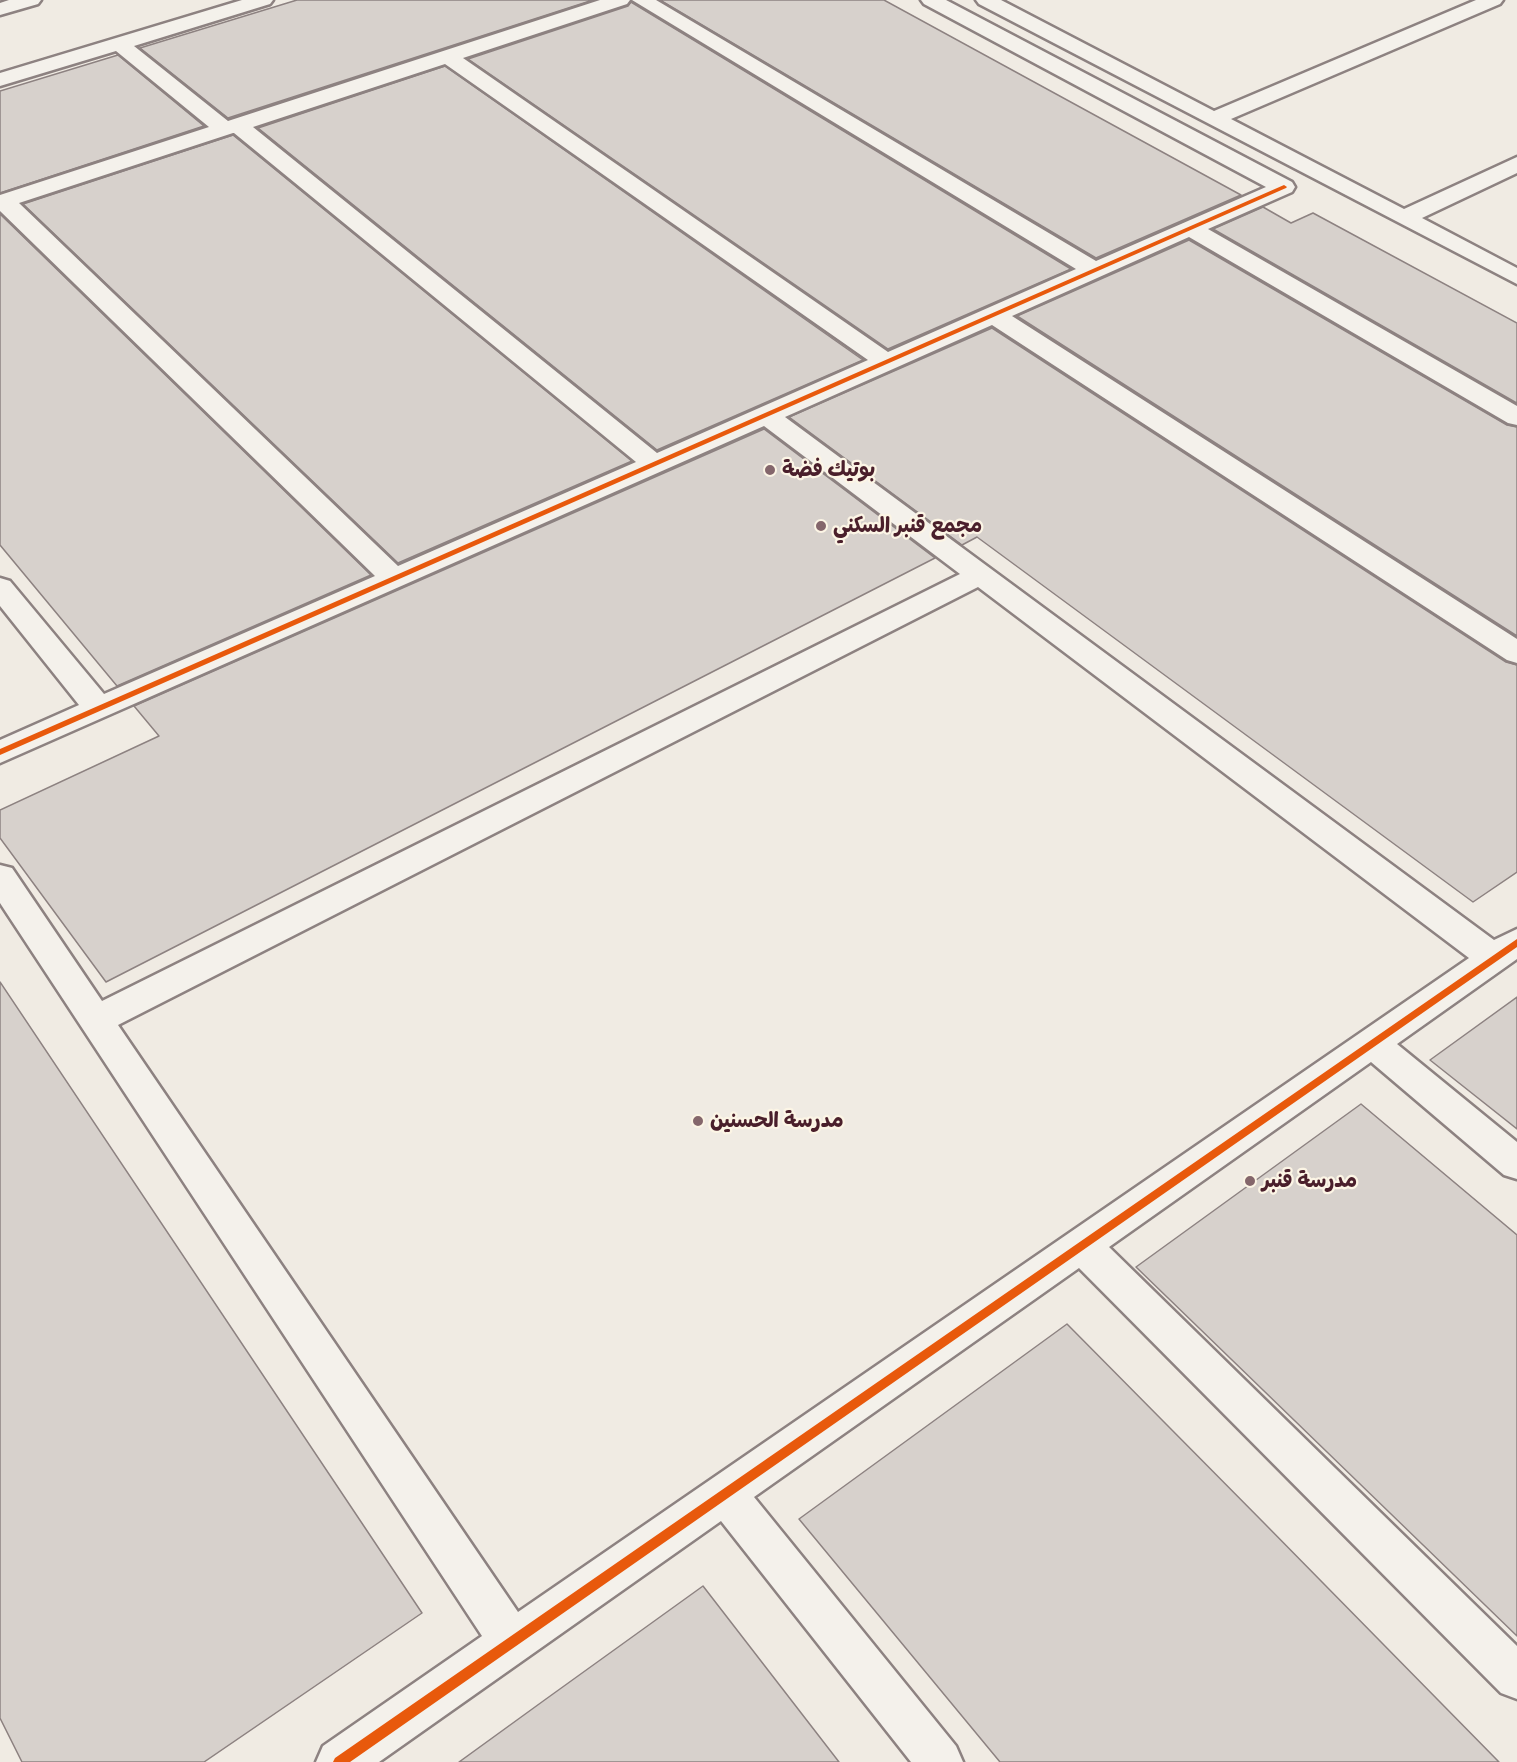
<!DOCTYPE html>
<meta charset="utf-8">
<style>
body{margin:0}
canvas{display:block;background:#f0ebe3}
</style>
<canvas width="1517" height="1762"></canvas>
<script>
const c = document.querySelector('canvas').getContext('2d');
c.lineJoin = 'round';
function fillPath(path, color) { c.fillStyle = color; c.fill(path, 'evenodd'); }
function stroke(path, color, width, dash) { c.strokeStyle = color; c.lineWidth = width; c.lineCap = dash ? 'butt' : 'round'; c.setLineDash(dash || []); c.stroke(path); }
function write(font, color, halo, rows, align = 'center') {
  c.font = font + ' "Patrick Hand","Playpen Sans Arabic",sans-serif'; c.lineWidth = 4.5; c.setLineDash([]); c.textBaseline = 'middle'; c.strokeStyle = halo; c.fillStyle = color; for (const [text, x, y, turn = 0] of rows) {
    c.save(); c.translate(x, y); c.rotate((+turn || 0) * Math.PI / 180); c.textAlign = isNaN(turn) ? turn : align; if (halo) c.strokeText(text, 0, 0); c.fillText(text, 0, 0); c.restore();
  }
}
const building = new Path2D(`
 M297 0H593L228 118 140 48Z
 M660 0H884L1241 195 1096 258Z
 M631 2 1071 269 888 349 468 59 628 6Z
 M118 55 204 126 0 193V91Z
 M445 66 863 360 657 450 258 128Z
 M233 135 632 461 398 563 23 204Z
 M1263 207 1291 223 1313 213 1517 323V403L1213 229Z
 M0 214 371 575 117 686 0 545Z
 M1189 240 1507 425 1517 427V636L1017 316Z
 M992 328 1506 662 1517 665V872L1473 902 977 537 962 545 789 417Z
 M764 429 935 558 106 982 0 838V810L159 736 134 706Z
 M0 982 422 1613 204 1762H22L0 1718Z
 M1517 997V1129L1430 1060Z
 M1361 1104 1517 1235V1636L1136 1267Z
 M1067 1324 1264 1523 1499 1762H1000L799 1519Z
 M703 1586 839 1762H459L546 1699Z`);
const minor = new Path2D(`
 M9 0H41L38 4 0 15V3Z
 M242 0H273L270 4 134 46 228 121 600 0H630L627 4 463 58 888 352 1076 269 632 0H656L1096 261 1266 187 924 4 921 0H946L1292 182 1295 187 1292 192 1208 229 1517 406V425L1508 423 1189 237 1012 316 1517 639V663L1507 660 992 325 785 417 1494 940 1517 929V959L1397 1044 1517 1142V1179L1504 1175 1371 1062 1109 1247 1517 1646V1699L1501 1693 1079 1268 754 1497 956 1746 963 1762H911L721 1521 379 1762H316L323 1746 482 1636 0 903V865L12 868 102 1001 960 574 764 426 0 763V740L79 705 0 606V578L10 581 104 694 375 576 0 211V195L209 127 116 51 0 86V73ZM445 64 868 360 657 453 253 127ZM233 133H234L636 462 398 566 19 203ZM978 587 1469 958 518 1612 118 1025Z
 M976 0H1001L1214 111 1476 0H1503L1500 4 1231 119 1404 209 1517 157V173L1422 218 1517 268V284L979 4Z`);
const cycleway = new Path2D(`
 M1284 185 1287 187 1286 188 0 755V749Z
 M1517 939V947L350 1762H333L335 1758Z`);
const markers = [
 [770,470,6,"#84666b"],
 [821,526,6,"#84666b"],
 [698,1121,6,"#84666b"],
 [1250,1181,6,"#84666b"]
];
const poiNames = [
 ["بوتيك فضة",782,470],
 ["مجمع قنبر السكني",833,526],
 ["مدرسة الحسنين",710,1121],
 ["مدرسة قنبر",1262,1181]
];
fillPath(building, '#d7d1cc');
stroke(building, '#8d8281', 1.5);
stroke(minor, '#8d8281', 5);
fillPath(minor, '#f4f1eb');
fillPath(cycleway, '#e8590c');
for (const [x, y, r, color] of markers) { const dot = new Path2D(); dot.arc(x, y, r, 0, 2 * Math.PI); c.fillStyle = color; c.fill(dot); stroke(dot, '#fcf5e5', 2); }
write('bold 21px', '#4a1f2b', '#fcf5e5', poiNames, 'left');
</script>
